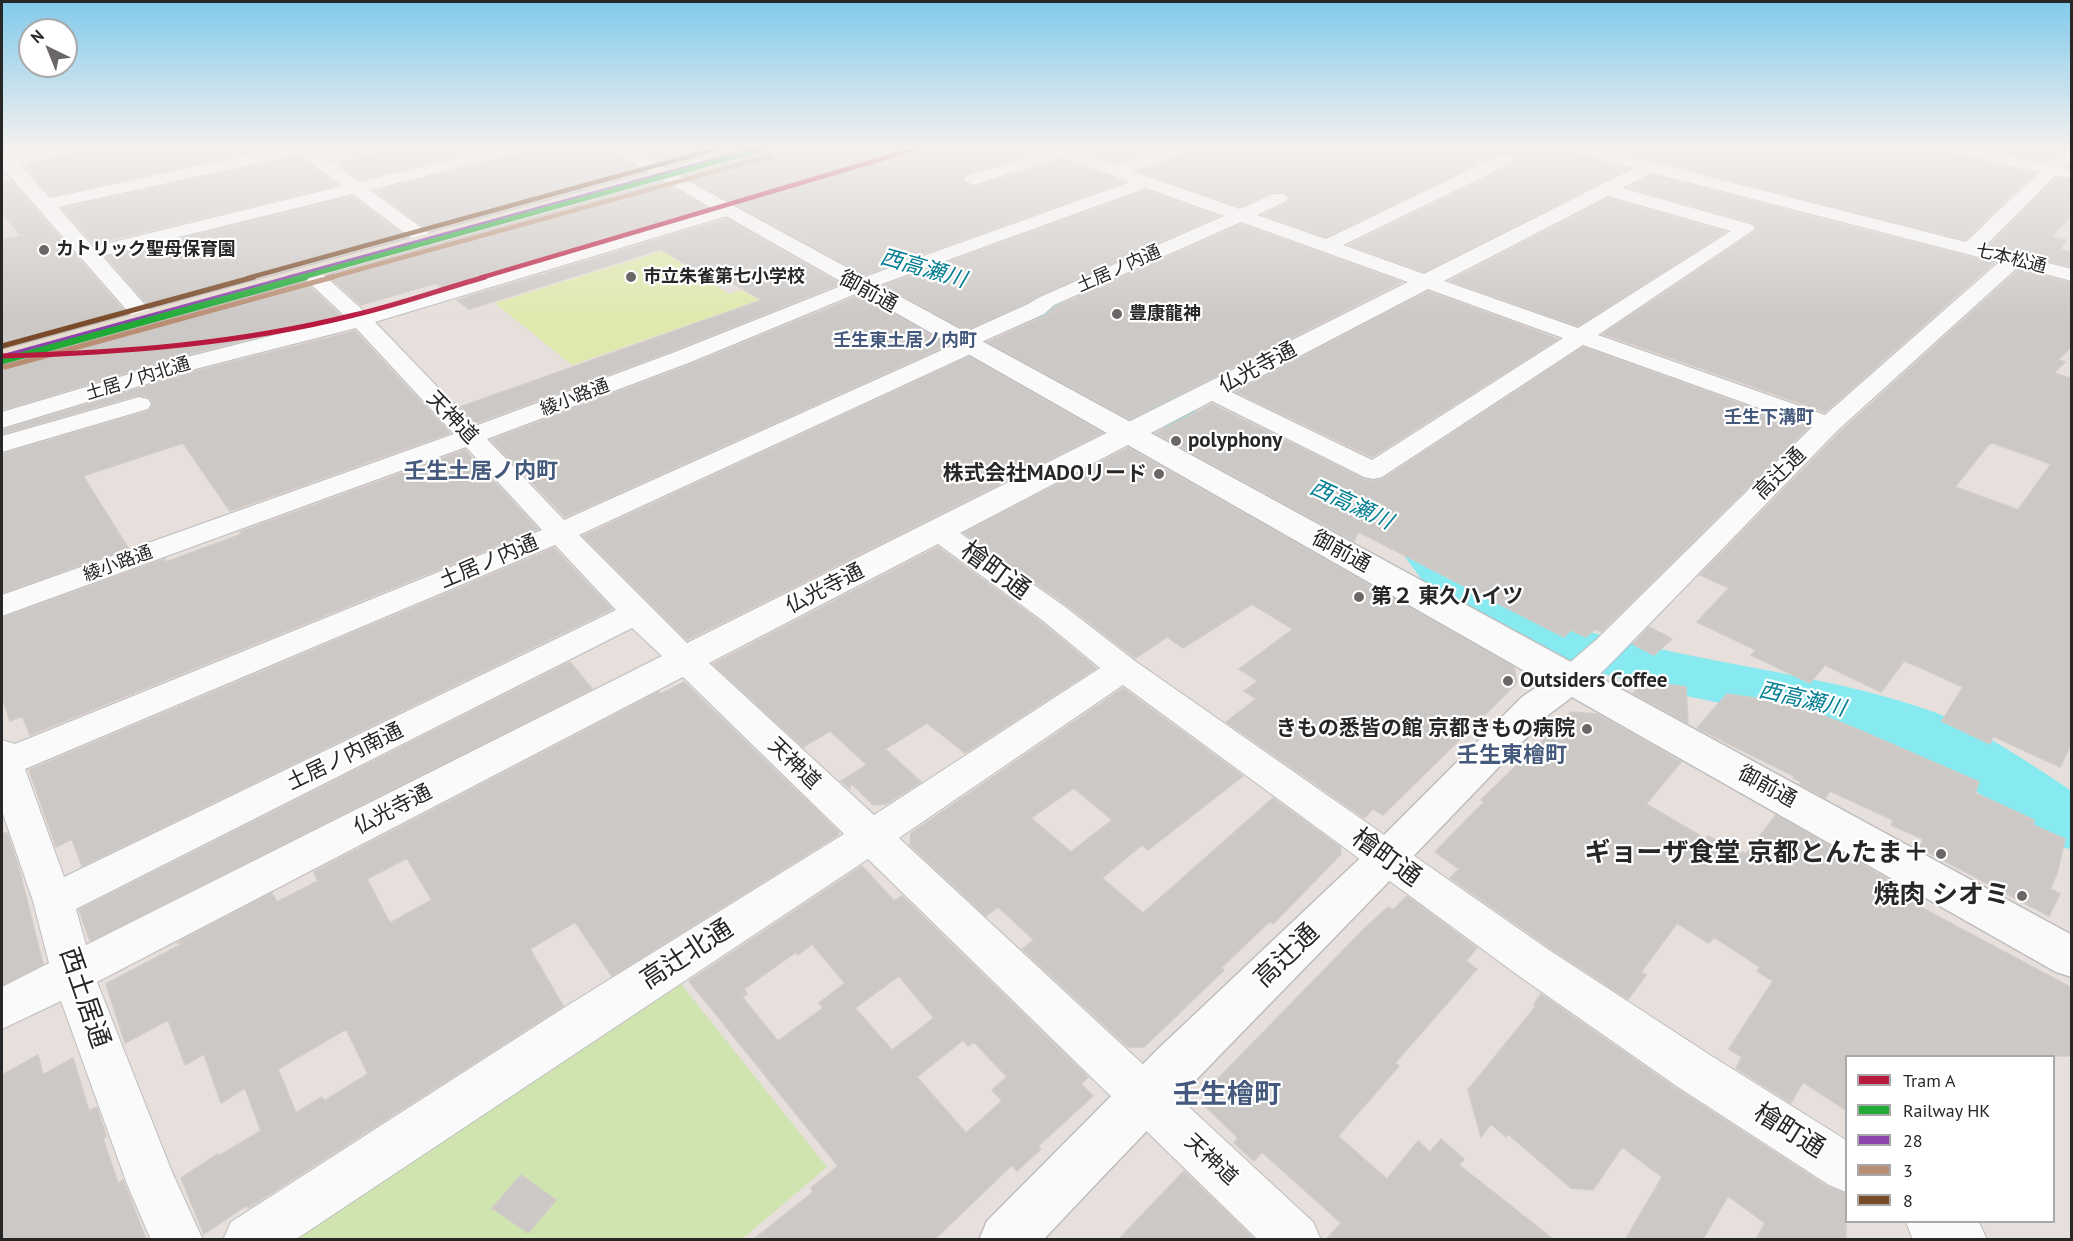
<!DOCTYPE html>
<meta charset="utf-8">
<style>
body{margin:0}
#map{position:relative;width:2073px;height:1241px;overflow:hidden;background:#e6dfdb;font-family:"PT Sans",sans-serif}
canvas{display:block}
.frame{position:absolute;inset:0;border:3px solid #272727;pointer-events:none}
.legend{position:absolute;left:1845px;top:1055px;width:210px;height:168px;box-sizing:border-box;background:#fff;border:2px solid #a9a9a9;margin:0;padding:8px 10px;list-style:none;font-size:18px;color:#272727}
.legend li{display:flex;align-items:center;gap:12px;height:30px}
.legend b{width:30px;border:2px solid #a9a9a9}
.north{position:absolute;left:18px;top:18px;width:60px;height:60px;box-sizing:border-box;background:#fff;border:2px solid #a9a9a9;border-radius:50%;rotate:317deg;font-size:16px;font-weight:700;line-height:24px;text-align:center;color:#272727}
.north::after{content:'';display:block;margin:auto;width:21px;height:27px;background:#6a6766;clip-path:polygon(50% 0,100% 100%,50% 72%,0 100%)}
</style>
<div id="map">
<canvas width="2073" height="1241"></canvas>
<div class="frame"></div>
<ul class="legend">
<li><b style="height:8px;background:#b8193f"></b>Tram A</li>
<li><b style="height:8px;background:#21ab36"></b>Railway HK</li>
<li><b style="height:8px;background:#8e44ad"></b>28</li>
<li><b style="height:8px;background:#b98e74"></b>3</li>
<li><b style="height:8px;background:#7a4b2a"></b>8</li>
</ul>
<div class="north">N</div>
</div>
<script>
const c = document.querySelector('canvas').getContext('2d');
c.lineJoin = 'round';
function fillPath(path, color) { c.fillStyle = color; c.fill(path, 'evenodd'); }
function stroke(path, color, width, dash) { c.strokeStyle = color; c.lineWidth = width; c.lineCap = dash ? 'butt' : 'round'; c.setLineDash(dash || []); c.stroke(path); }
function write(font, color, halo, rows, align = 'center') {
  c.font = font + ' "PT Sans","Noto Sans JP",sans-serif'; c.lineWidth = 4.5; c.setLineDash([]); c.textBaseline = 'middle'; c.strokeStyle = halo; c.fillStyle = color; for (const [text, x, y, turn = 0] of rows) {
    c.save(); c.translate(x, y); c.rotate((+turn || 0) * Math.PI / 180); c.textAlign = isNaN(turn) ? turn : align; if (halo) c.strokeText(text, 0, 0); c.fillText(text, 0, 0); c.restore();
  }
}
const green = new Path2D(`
 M681 984 827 1167 742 1239 296 1240Z`);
const pitch = new Path2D(`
 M663 251 729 294 741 290 759 300 572 365 495 303Z`);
const river = new Path2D(`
 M853 218 864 221 869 228 867 240 873 244 931 258 1115 320 1145 341 1176 396 1193 409 1264 445 1270 455 1264 465 1248 468 1232 465 1163 427 1144 412 1138 403 1115 355 1089 336 909 273 850 259 833 244 837 228 842 221Z
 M1401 513C1439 523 1435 536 1460 559 1489 586 1521 609 1558 623 1575 629 1593 633 1611 637 1717 666 1830 675 1934 712 1984 731 2027 762 2072 791V850L2049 842 1944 769 1893 744 1827 725 1662 691 1520 649 1470 623 1422 580 1400 550 1384 538 1377 528 1384 518Z`);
const building = new Path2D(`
 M92 146H276L51 196 33 176 29 164 82 153Z
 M409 146H493L359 180 337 163Z
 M536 146H601L644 172 429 231 375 191 533 151Z
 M630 146H700L711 153 665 166Z
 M778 146H1036L1041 150 966 174 962 180 974 187 1062 159 1123 182 865 275 685 177 775 152Z
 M1071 146H1164L1115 163Z
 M1200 146H1557L1560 151 1628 169 1424 272 1349 245 1513 165 1516 160 1514 154 1499 153 1326 237 1263 215 1287 203 1290 198 1285 192H1272L1240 207 1139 171 1197 151Z
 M1599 146H1935L1938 151 2034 173 1965 240Z
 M1981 146H2063L2047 162Z
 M299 156 337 185 94 244 62 208Z
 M1652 175 1962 255 1994 263 1825 412 1603 334 1757 230 1754 223 1628 187Z
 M2056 178 2072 180V215L2051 237 2066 240 2060 249 2072 253V267L1988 246Z
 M11 181 127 314 2 348V240L21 236 2 213V183Z
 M663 183 707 208 441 287 436 283 361 305 328 276Z
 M1146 190 1218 216 966 330 884 285Z
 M352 196 406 237 150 307 106 257Z
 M1608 198 1726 232 1578 326 1450 281Z
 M726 219 840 284 674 350 476 423 460 407 762 300 702 265 692 268 661 249 469 309 457 300Z
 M1241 224 1402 282 1130 419 988 342 1045 316 1055 307Z
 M2019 269 2072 283V346L2058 360 2065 362 2054 373 2072 379V742L2060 767 1993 736 1990 744 1942 721 1963 687 1919 667 1904 661 1881 692 1825 665 1810 683 1751 655 1756 650 1697 622 1729 588 1700 575 1840 432ZM1993 443 2051 464 2018 510 1955 487 1989 444Z
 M305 282 341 316 182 356 2 410V366Z
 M1428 291 1558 339 1372 457 1236 392Z
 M860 295 948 345 565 517 491 440 692 364Z
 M355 331 450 433 230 511 183 443 83 476 128 548 2 593V454L149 411 153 403 148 397 138 395 2 434V430L200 370Z
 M1583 347 1808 428 1601 632 1595 629 1586 637 1571 630 1564 637 1359 532 1354 541 1156 433 1212 404 1363 479 1373 481 1383 479Z
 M969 357 1102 433 687 640 583 536Z
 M1128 448 1514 667 1517 683 1383 815 1373 809 1364 818 1226 722 1256 699 1244 691 1258 681 1239 669 1293 629 1252 604 1183 648 1167 637 1135 658 1065 604 964 533Z
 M465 450 538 529 30 735 22 716 10 721 2 697V618L165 559 166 562 242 534 240 532Z
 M938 547 1041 622 1096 668 965 753 927 723 885 749 921 782 886 804 873 805 851 783 850 789 841 781 867 765 830 731 803 747 713 664Z
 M554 548 612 609 82 866 72 839 56 847 29 770Z
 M1649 627 1672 639 1654 655 1633 644Z
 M570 662 592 689 90 941 79 910Z
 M1643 681 1686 687 1688 723 1633 693Z
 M684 682 839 832 838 835 612 976 575 922 530 949 563 1006 248 1208 247 1205 204 1234 181 1178 218 1154 219 1156 261 1131 245 1088 221 1103 204 1054 185 1065 168 1020 125 1043 106 984 184 943H177L272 893 277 902 318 881 314 872 659 692 661 694ZM407 858 432 900 390 923 367 879ZM346 1029 368 1074 324 1101 322 1097 296 1113 278 1069Z
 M1123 688 1243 776 1148 850 1142 845 1102 878 1143 913 1273 798 1340 847 1341 854 1273 924 1270 921 1221 968 1224 970 1144 1047H1128L1022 949 1034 940 998 907 986 916 910 845 911 833ZM1074 788 1112 820 1071 852 1031 818Z
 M1727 694 1795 704 1859 730 1979 782 1975 793 2034 820 2033 825 2065 839 2057 874 2050 889 2060 894 2049 916 1920 848 1923 839 1891 825 1893 820 1830 791 1826 798 1800 784 1802 782 1793 778 1794 776 1697 728Z
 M1571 712 1597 714 1681 762 1646 804 1706 839 1708 836 1740 854 1742 852 1746 854 1776 815 1897 885 1892 892 2072 988V1056H1846V1110L1803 1082 1791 1103 1736 1068 1742 1057 1729 1049 1773 981 1757 971 1760 967 1714 937 1709 943 1677 923 1641 972 1646 975 1628 999 1550 948 1450 878 1459 869 1435 852 1484 802 1481 800Z
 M2 833H7L18 865 43 964 2 985Z
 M862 866 894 901 902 896 1088 1077 1081 1084 1093 1096 1038 1146 1041 1149 1017 1171 1012 1165 935 1239H754L813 1192 811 1188 838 1166 689 981ZM812 944 845 983 819 1003 823 1008 778 1041 742 997 747 994 744 989 796 952 798 955ZM899 976 934 1018 892 1050 855 1008ZM963 1040 968 1046 974 1042 1007 1077 992 1090 1002 1101 966 1133 917 1077Z
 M1407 896 1477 948 1466 961 1477 969 1395 1063 1399 1066 1338 1136 1387 1179 1418 1141 1430 1152 1441 1139 1464 1159 1459 1165 1553 1239H1327L1341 1223 1262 1152 1254 1161 1234 1143 1238 1138 1207 1108 1211 1104 1202 1095 1365 928 1388 907 1393 910Z
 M1541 994 1677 1089 1828 1187 1846 1194V1239H1756L1765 1223 1728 1196 1703 1239H1626L1662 1177 1622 1147 1593 1190 1571 1188 1508 1134 1506 1137 1491 1124 1481 1137 1468 1090 1536 1006 1534 1004Z
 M38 1055 43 1075 73 1058 89 1111 97 1107 106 1136 103 1139 118 1183 123 1180 146 1239H2V1075Z
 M1184 1171 1254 1239H1119Z
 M521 1175 556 1200 528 1233 492 1208Z`);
const street = new Path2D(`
 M55 146H90L82 151 19 164 50 198 289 146H322L316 150 359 182 504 146H534L532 149 370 190 433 236 436 240 433 244H419L353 194 102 256 156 317 153 322H137L2 167V150L11 155ZM300 154 342 186 93 247 58 207Z
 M702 146H724L739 156 731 161Z
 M1038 146H1063L1115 165 1172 146H1198L1196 149 1132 171 1240 209 1273 194H1285L1288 198 1285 202 1257 215 1326 239 1500 155H1512L1514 159 1512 163 1343 245 1424 274 1634 168 1561 149 1559 146H1588L1966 242 2039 172 1939 149 1937 146H1969L2048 164 2066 147 2072 146V160L2063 168 2072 170V178L2055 176 1984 247 2072 269V281L2018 267 1838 430 1618 656C1601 672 1586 694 1560 687L1555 679 1560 671 1596 640 1812 427 1583 345 1382 477 1373 479 1364 477 1212 401 960 533 1064 606 1135 661 1549 950 1710 1055 1846 1140V1192L1829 1185 1678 1087 1519 976 1123 685 899 838 1313 1222 1321 1240H1258L868 859 295 1240H223L231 1222 562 1009 844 834 683 677 97 982 172 1172 203 1240H151L127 1184 61 1001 2 1029V987L49 963 33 901 2 811V740L15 744 542 530 466 447 2 616V595L454 434 356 328 199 368 2 428V412L183 358 346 317 302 276 299 272 302 268H316L365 312 718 207H730L733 211 730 215 375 322 475 426 675 352 851 282 1130 182 1062 157 973 185 964 180 967 176 1046 151ZM1652 173 1963 253 1999 262 1825 415 1598 335 1755 229 1753 225 1622 188ZM1146 188 1224 216 1040 297 1028 304 953 338 950 343 951 346 564 520 487 439 691 362 865 290ZM1608 196 1731 231 1578 328 1444 281ZM1241 222 1408 282 687 643 579 535 975 352 978 347 977 344 1044 314 1054 305ZM1428 289 1563 338 1372 460 1231 392ZM938 544 1042 620 1100 668 874 815 709 663ZM555 545 616 610 64 877 25 769ZM632 628 662 656 86 945 76 909Z
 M139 397 148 399 151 404 148 409 2 452V436Z
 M1906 1222H1979L1987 1240H1913Z`);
const secondary = new Path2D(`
 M603 146H624L2072 935V977L2056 972 1572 697 1548 715C1382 892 1209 1063 1043 1240H979L987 1221 1160 1047 1372 847 1522 697 1544 682Z`);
const primary = new Path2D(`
 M747 146H776L774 150 2 364V350Z`);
const bus1Far1 = new Path2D(`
 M288 278 766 146`);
const bus1 = new Path2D(`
 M2 357 293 277`);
const bus2Far1 = new Path2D(`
 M328 278 771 156`);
const bus2 = new Path2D(`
 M5 367 333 277`);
const bus3Far1 = new Path2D(`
 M248 278 727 146`);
const bus3 = new Path2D(`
 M2 346 254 277`);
const rail1Far1 = new Path2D(`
 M299 278 773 146`);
const rail1 = new Path2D(`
 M2 361 305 277`);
const tram1Far1 = new Path2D(`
 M480 278 925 146`);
const tram1 = new Path2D(`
 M2 356C120 353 239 344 354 315 398 305 442 289 485 277`);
const markers = [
 [44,250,6,"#6a6766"],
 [631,277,6,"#6a6766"],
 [1117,314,6,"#6a6766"],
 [1176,441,6,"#6a6766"],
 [1159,474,6,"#6a6766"],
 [1359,597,6,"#6a6766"],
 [1508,681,6,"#6a6766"],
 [1587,729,6,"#6a6766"],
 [1941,854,6,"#6a6766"],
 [2022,896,6,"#6a6766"]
];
const farPoinames = [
 ["カトリック聖母保育園",56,250],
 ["市立朱雀第七小学校",643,277],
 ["豊康龍神",1129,314]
];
const farStreetnames = [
 ["七本松通",2011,259,14],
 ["土居ノ内通",1119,269,-24],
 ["土居ノ内北通",138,379,-17],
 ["綾小路通",575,398,-21],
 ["綾小路通",118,564,-20]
];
const farNeighbourhoodnames = [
 ["壬生東土居ノ内町",905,341],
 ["壬生下溝町",1769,418]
];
const streetNames = [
 ["御前通",868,292,29],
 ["仏光寺通",1258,368,-28],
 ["天神道",452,418,46],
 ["高辻通",1780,474,-45],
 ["御前通",1341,552,29],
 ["土居ノ内通",489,562,-23],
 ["仏光寺通",825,589,-27],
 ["土居ノ内南通",345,757,-26],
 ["天神道",794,764,44],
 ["御前通",1767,787,29],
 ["仏光寺通",393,810,-27],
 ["天神道",1211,1160,43]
];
const poiNames = [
 ["polyphony",1188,441],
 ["株式会社MADOリード",1147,474,"right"],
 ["第２ 東久ハイツ",1371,597],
 ["Outsiders Coffee",1520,681],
 ["きもの悉皆の館 京都きもの病院",1575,729,"right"]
];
const waterNames = [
 ["西高瀬川",923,269,16],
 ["西高瀬川",1351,505,25],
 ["西高瀬川",1802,700,13]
];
const neighbourhoodNames = [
 ["壬生土居ノ内町",481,472],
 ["壬生東檜町",1512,756]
];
const nearStreetnames = [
 ["檜町通",995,571,36],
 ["檜町通",1386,858,36],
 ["高辻北通",687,955,-33],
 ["高辻通",1287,956,-44],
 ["西土居通",84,998,71],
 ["檜町通",1789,1131,32]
];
const nearPoinames = [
 ["ギョーザ食堂 京都とんたま＋",1929,854],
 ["焼肉 シオミ",2010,896]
];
const nearNeighbourhoodnames = [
 ["壬生檜町",1227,1095]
];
fillPath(green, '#d0e4b0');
fillPath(pitch, '#dfe9ad');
fillPath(river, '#86eaf0');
fillPath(building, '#ccc8c5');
stroke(building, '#d1cbc7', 1.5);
stroke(street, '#bebdbe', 2);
stroke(secondary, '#bebdbe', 3);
stroke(primary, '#bfbcbb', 3);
fillPath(street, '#fbfafa');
fillPath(secondary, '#fbfafa');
fillPath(primary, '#e7dcd0');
stroke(bus1Far1, '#8e44ad', 4.5);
stroke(bus1, '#8e44ad', 5);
stroke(bus2Far1, '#b98e74', 4.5);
stroke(bus2, '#b98e74', 5);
stroke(bus3Far1, '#7a4b2a', 4.5);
stroke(bus3, '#7a4b2a', 5);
stroke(rail1Far1, '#21ab36', 5);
stroke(rail1, '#21ab36', 7);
stroke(tram1Far1, '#b8193f', 4.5);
stroke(tram1, '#b8193f', 5);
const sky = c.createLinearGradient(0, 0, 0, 320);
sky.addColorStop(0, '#81caeb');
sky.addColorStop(0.46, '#f4f1ef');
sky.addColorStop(1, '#f4f1ef00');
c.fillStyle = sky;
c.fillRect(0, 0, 2073, 320);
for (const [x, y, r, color] of markers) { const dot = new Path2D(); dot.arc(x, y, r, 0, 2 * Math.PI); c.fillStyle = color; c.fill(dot); stroke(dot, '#fff', 2); }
write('bold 18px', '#272727', '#fff', farPoinames, 'left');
write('18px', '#272727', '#fff', farStreetnames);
write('bold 18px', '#44597b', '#fff', farNeighbourhoodnames);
write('21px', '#272727', '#fff', streetNames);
write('bold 21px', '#272727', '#fff', poiNames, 'left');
write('italic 22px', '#037e92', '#fff', waterNames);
write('bold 22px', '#44597b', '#fff', neighbourhoodNames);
write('26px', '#272727', '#fff', nearStreetnames);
write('bold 26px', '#272727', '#fff', nearPoinames, 'right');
write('bold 27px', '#44597b', '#fff', nearNeighbourhoodnames);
</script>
